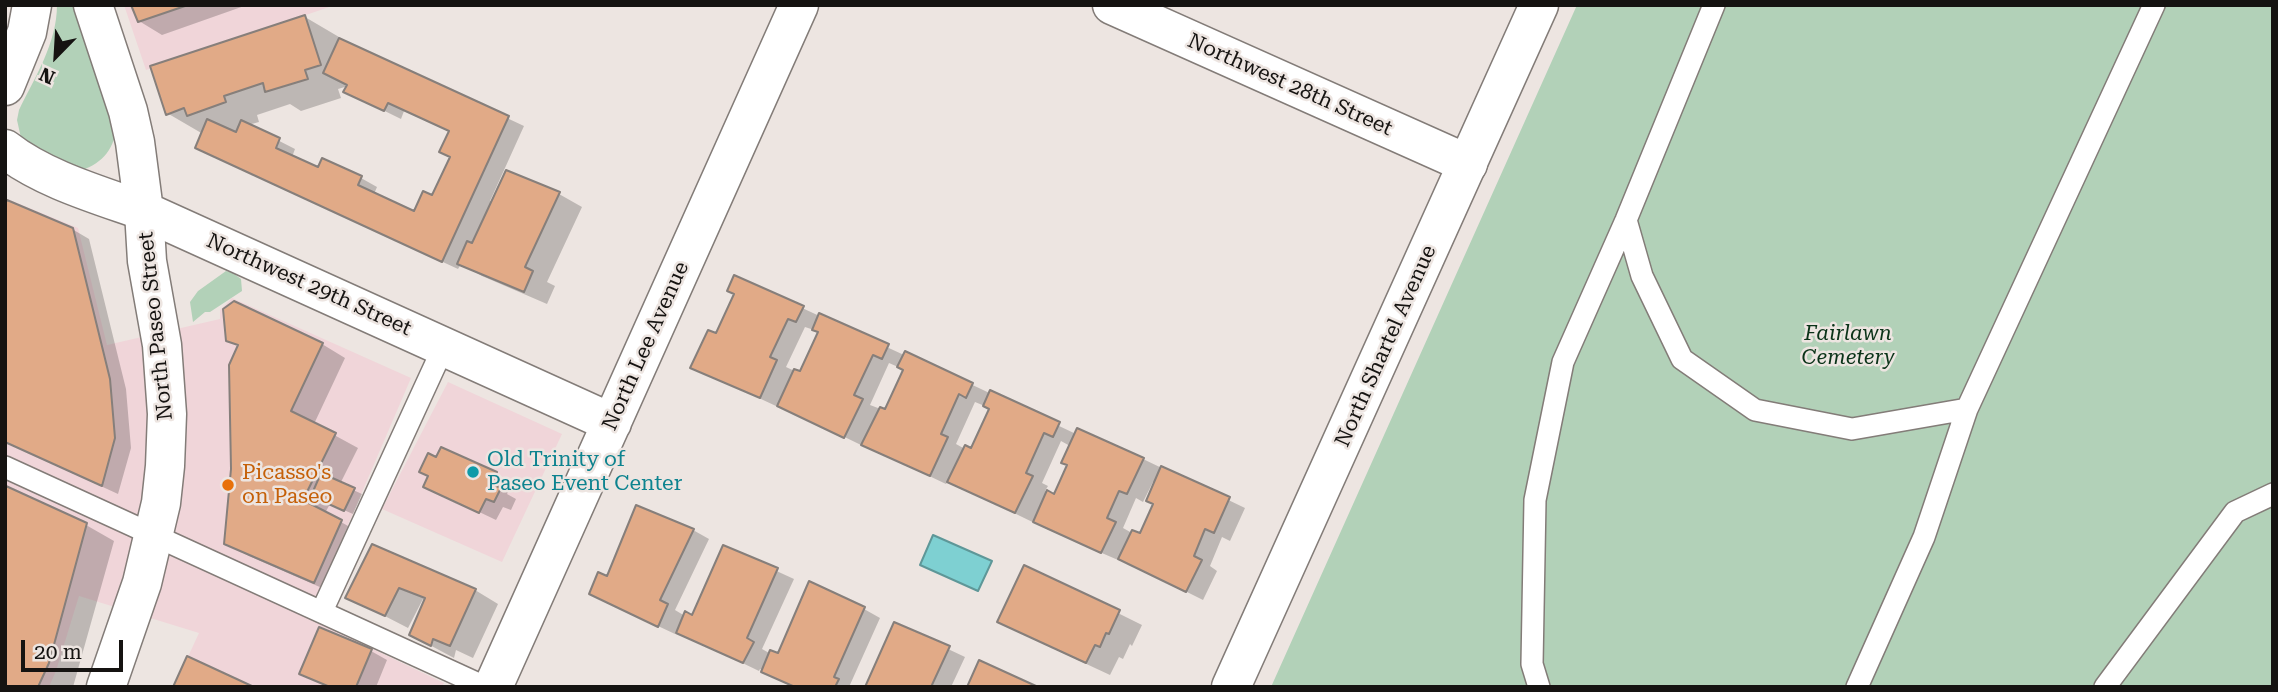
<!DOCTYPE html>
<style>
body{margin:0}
#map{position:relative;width:2278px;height:692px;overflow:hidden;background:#ede5e1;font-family:"Roboto Serif",serif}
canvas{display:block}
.frame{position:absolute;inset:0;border:7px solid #151311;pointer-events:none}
.north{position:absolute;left:21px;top:21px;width:70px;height:70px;-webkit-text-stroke:5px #ede5e1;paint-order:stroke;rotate:204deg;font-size:19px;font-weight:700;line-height:28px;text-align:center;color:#151311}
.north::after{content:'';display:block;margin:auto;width:24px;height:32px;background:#151311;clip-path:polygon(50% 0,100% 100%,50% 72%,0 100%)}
.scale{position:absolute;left:21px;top:640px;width:102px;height:32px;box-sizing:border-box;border:4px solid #151311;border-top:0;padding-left:9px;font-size:21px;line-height:24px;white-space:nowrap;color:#151311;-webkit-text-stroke:5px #ede5e1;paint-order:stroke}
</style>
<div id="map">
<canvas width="2278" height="692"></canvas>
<div class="frame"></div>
<div class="north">N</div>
<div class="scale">20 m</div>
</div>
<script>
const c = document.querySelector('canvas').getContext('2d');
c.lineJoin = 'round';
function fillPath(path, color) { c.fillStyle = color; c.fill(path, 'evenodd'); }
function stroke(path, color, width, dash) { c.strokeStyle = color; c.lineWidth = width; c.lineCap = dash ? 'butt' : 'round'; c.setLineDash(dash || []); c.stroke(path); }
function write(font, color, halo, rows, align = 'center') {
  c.font = font + ' "Roboto Serif",serif'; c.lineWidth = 5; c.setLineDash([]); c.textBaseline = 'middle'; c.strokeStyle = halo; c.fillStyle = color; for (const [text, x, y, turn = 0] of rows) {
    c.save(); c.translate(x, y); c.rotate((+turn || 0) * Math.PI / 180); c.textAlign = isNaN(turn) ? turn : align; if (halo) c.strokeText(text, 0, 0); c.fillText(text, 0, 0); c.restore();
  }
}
const commercial = new Path2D(`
 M124 5H335L146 70Z
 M5 198 78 228 107 345 220 319V310L232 298 411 378 308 618 444 683 442 687H174L199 633 79 596 56 671 49 687H5Z
 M448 382 562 434 502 562 382 509Z`);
const green = new Path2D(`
 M57 5H75L116 132C111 155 97 167 74 172L21 138 17 120 19 110C35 77 57 43 57 5Z
 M1577 5H2273V687H1271Z
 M226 271 233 273 241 279 242 291 210 312H205L193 322 190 302 198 291Z`);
const water = new Path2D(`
 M933 535 992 561 978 591 920 565Z`);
const shadow = new Path2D(`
 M133 5H247L162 35 139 21Z
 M305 17 339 37 340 40 524 126 490 201 493 202 507 173 559 194 582 207 547 282 555 286 547 304 482 276 461 264 458 269 213 156 197 147 203 134 167 113ZM348 86 346 92 401 119 404 111 450 132 452 157 433 198 414 213 374 194 377 187 361 178 318 170 292 157 295 149 248 125 259 122 257 115 290 104 301 111 341 98 338 89Z
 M5 209 72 229 89 239 126 389 131 448 118 494 5 442Z
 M735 277 904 355 905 353 1076 434 1143 459 1245 508 1230 541 1222 537 1210 566 1217 571 1203 600 1119 558 1118 560 1051 531 948 481 946 484 862 444 861 445 777 404 776 406 692 367 717 336 736 294ZM805 327 820 332 801 374 786 367ZM889 363 905 370 886 411 870 405ZM975 402 992 409 972 450 965 449 956 444ZM1061 441 1070 446 1069 465 1055 496 1045 491 1048 486 1042 483ZM1153 482 1156 483 1155 504 1141 536 1132 533 1123 528 1136 498 1143 502Z
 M228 340 322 344 345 358 314 424 358 448 340 484 362 494 353 514 330 504 325 513 364 535 338 595 249 556 226 543 233 469 239 346Z
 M442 449 513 483 507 494 516 499 511 510 503 507 496 520 425 486Z
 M7 488 86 525 114 541 73 687H5V493Z
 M693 530 709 539 675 610 685 616 692 617 724 547 794 579 762 649 771 654 779 655 864 609 880 618 849 687H794L760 669 759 671 676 631 675 634 607 602 608 579Z
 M372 546 475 590 498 604 473 658 456 650 454 658 411 635 426 601 423 599 408 628 348 597Z
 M1025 567 1142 625 1132 646 1130 644 1123 659 1119 657 1110 675 1022 634 999 621Z
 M895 624 965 657 951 687H867Z
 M371 651 387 660 376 687H328L302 673Z`);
const building = new Path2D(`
 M131 5H188L138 22Z
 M305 15 321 65 305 70 308 79 265 92 263 83 224 96 226 102 187 116 184 108 166 115 150 66Z
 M339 38 509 116 442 262 195 148 207 119 236 132 241 120 280 138 276 148 318 167 322 158 362 176 358 185 414 211 423 191 432 195 450 157 439 152 449 131 388 103 384 111 343 92 347 85 323 73Z
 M506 170 560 192 525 267 533 271 524 292 457 264 467 241 472 243Z
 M7 200 73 228 110 379 115 438 102 486 5 442V204Z
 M734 275 804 306 796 322 788 319 770 357 777 360 760 398 690 368 708 330 716 333 734 294 727 291Z
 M234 301 323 343 291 411 336 433 303 500 342 520 314 583 224 544 231 469 229 365 238 345 226 341 223 309Z
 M819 313 889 344 882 359 873 355 854 395 863 399 844 438 777 406 794 369 800 371 818 332 812 330Z
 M905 351 973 383 966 398 959 394 941 434 948 437 930 476 861 445 880 407 885 409 903 370 897 367Z
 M990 390 1060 422 1053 437 1044 433 1026 473 1033 476 1015 513 947 482 965 445 971 448 989 409 983 406Z
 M1077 428 1144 458 1127 494 1119 491 1107 518 1116 522 1101 553 1033 522 1047 490 1054 494 1067 465 1061 463Z
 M441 447 497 472 492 484 501 488 494 502 486 499 479 513 423 487 428 476 419 472 428 453 436 457Z
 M1161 466 1230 497 1214 533 1205 529 1194 556 1202 560 1186 592 1118 559 1132 530 1140 533 1153 504 1146 501Z
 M321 473 355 488 344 511 311 496Z
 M6 486 87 523 49 663 38 687H5Z
 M636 505 694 529 660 600 668 604 658 627 589 594 598 572 607 576Z
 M372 544 476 589 450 646 433 639 431 646 409 635 425 598 399 588 385 616 345 598Z
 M723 545 778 568 747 638 754 642 743 663 676 633 685 611 692 615Z
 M1024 565 1120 610 1109 634 1106 633 1100 647 1095 645 1086 663 997 622Z
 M809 581 865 607 834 677 839 679 835 687H795L761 672 770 650 778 653Z
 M894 622 950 646 931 687H865Z
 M319 627 372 649 356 687H330L299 674Z
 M187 656 254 687H173Z
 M979 660 1036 686 967 687Z`);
const service = new Path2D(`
 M1626 220 1642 276 1682 359 1755 410 1852 429 1967 409 2154 5
 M5 467 485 687
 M322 611 444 346
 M1539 687 1532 664 1535 500 1563 362 1626 220 1714 5
 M1857 687 1924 537 1967 409
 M2105 687 2235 512 2273 494`);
const minor = new Path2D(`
 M93 5 128 111 135 142 144 211
 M1112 5 1468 164
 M5 86 27 32 32 5
 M5 149C43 179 99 195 144 211L612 423
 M493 687 799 5`);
const tertiary = new Path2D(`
 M106 687 142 583 161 503 165 466 167 414 162 345 147 261 144 211
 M1231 687 1539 5`);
const markers = [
 [473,472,7,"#0f9aa8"],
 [228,485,7,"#e8710a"]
];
const streetNames = [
 ["Northwest 28th Street",1290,85,24],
 ["Northwest 29th Street",309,285,24],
 ["North Paseo Street",156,326,-96],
 ["North Lee Avenue",646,346,-66],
 ["North Shartel Avenue",1386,346,-66]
];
const parkNames = [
 ["Fairlawn",1848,334],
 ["Cemetery",1848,358]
];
const cultureNames = [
 ["Old Trinity of",487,460],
 ["Paseo Event Center",487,484]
];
const foodNames = [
 ["Picasso's",242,473],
 ["on Paseo",242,497]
];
fillPath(commercial, '#f0d5d9');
fillPath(green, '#b2d1b8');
fillPath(water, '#7ed0d2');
stroke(water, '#5e9798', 2);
fillPath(shadow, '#0003');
fillPath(building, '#e1aa87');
stroke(building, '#867f7b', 2);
stroke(service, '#837c78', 24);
stroke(minor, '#837c78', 41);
stroke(tertiary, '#837c78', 41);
stroke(service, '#fff', 21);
stroke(minor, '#fff', 38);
stroke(tertiary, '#fff', 38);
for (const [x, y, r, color] of markers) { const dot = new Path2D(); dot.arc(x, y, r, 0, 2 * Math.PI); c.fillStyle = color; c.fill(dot); stroke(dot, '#ede5e1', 2.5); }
write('21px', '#151311', '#ede5e1', streetNames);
write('italic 21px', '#0a3318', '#ede5e1', parkNames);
write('21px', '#0d838f', '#ede5e1', cultureNames, 'left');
write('21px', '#c56008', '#ede5e1', foodNames, 'left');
</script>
